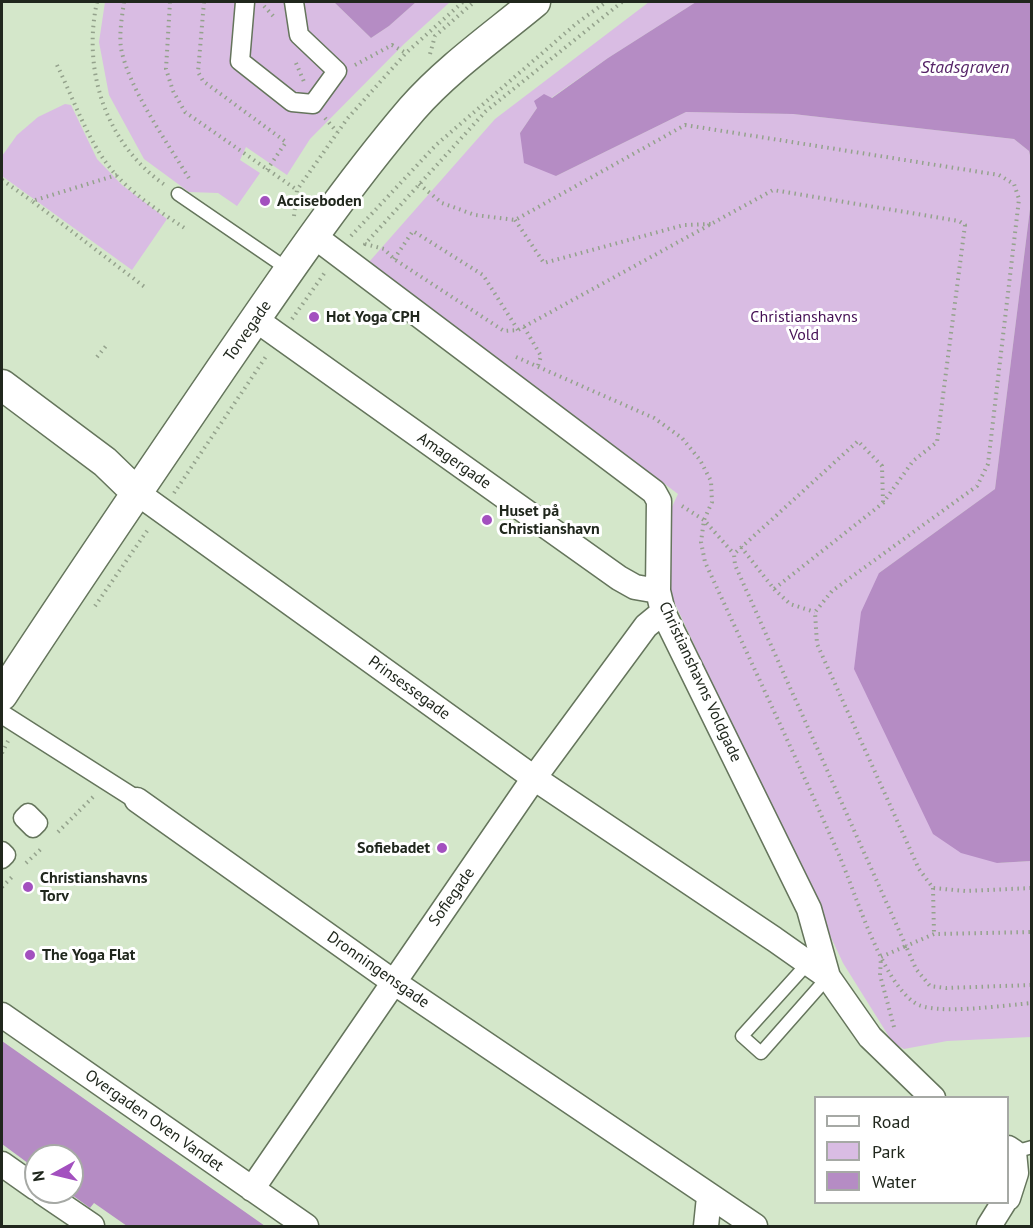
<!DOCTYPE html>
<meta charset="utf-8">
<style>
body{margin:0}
#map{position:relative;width:1033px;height:1228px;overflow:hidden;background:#d4e7ca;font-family:"PT Sans",sans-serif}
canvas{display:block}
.frame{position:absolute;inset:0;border:3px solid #20271d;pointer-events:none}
.legend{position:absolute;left:814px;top:1096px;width:195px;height:108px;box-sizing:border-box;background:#fff;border:2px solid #a6a9a5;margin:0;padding:8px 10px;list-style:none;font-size:18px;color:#20271d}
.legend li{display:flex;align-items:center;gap:12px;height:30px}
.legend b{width:30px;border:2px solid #a6a9a5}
.north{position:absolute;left:24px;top:1144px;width:60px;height:60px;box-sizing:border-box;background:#fff;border:2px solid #a6a9a5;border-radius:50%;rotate:262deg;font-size:16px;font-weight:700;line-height:24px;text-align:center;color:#20271d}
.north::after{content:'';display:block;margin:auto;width:21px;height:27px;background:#a350bf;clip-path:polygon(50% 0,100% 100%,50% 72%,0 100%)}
</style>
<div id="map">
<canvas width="1033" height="1228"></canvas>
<div class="frame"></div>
<ul class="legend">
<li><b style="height:8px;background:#fff"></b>Road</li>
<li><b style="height:16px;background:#d9bce3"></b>Park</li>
<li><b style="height:16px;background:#b58cc4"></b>Water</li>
</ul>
<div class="north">N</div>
</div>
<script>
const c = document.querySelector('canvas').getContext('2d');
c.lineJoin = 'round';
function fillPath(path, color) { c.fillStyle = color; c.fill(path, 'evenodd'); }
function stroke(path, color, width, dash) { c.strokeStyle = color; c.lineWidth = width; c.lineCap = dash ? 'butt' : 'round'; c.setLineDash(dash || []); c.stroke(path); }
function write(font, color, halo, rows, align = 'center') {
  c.font = font + ' "PT Sans",sans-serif'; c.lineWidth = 6; c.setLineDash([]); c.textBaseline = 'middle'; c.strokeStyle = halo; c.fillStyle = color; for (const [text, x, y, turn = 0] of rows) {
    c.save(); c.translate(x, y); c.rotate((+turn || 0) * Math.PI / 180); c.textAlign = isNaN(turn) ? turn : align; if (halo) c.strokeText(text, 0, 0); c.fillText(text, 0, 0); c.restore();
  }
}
const green = new Path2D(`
 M105 2H334L371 38 389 26 416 2H450L404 44 310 139 287 175 246 147 240 160 260 173 237 206 218 193 189 192 144 159 109 95 99 42Z
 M649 2H696L608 58 537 108 520 133 556 176 686 112 793 114 1014 139 1029 151 1031 160V201L995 489 879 573 997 863 1031 861V1037L947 1041 904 1049 893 1043 843 963 670 593 671 509 678 494 369 262 495 119Z
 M65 104 71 105 97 159 122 185 167 219 132 270 2 176V156L17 135 38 117Z`);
const water = new Path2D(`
 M334 2H416L389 26 371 38Z
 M696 2H1031V160L1029 151 1014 139 793 114 686 112 556 176 524 163 520 133 537 108 534 101 544 94 552 98 608 58Z
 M1031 201V861L997 863 961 853 933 834 854 669 861 612 879 573 995 489Z
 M2 1041 265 1226H127L94 1203 90 1208 68 1192H72V1156H36V1169L2 1144Z`);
const path = new Path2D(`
 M97 2C82 71 106 144 165 185
 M124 2C122 17 119 33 121 48 128 88 169 145 190 180
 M170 2 166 69 173 91 185 112 297 190
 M204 2 198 72 203 81 286 142 267 170
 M622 2 486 111 365 244 384 249 394 259 504 331 518 330 773 190 959 221 965 225 937 442 913 461 883 503 774 589 741 547
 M264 6 275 18
 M430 54 435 36 474 2
 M296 63 305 84
 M57 65C75 102 89 145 116 175 136 197 162 213 186 229
 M355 65 392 45 406 53
 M325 118 337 132
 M117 175 32 201 146 288
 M2 180 32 201
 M419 184 442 203 475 215 515 220 685 125 999 175 1014 184 1019 199 988 464 977 486 832 591 815 612 817 644 919 869 933 888 965 891 1032 888
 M294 216 297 190 347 119 406 53 463 2
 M515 220 544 263 684 225 711 224
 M351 236 436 145 577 23 606 2
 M394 259 413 231 483 275 518 330
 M292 319 326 271
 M524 327 541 356 538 366
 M97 357 106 346
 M516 357 654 418 682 438 700 460 711 481 712 502 704 520 701 542 705 562C750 660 796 757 839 855 856 894 881 980 915 1003 934 1016 1006 1005 1032 1003
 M174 493 267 355
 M883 502 882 466 858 441 734 554 735 565 906 946 934 934 1032 932
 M682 506 704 520 734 554
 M774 589 790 604 815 612
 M95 606 149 528
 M2 753 8 741
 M58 832 95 795
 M26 863 42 848
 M2 887 12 877
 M933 888 934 934
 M894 1027 880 975 881 957 906 946 916 969 930 986 946 988 1032 985`);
const service = new Path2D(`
 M178 194 289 270
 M808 963 742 1036 761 1053 828 977
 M1014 1152 1032 1147`);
const pedestrian = new Path2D(`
 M245 2 240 61 292 102 313 104 337 71 299 35 294 2
 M2 714 137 800
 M28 813 38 823 33 828 23 818Z
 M2 851 6 855 2 859`);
const minor = new Path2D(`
 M314 236 654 492 659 501 658 591 663 612 809 909 828 977 870 1037 933 1098
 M255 319 619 578 635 587 658 591
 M136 492 534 778 774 939 828 977
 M137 800 395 983 755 1226
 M2 1015 306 1226
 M1008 1148 1014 1152 1016 1173 1008 1198
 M2 1164 36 1188
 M252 1189 534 778 646 626 663 612
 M42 1192 92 1226
 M706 1226 709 1197
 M989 1226 1004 1202`);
const tertiary = new Path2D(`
 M2 385 105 462 136 492
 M2 695C73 586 146 479 219 372 280 283 342 191 412 109 447 69 494 36 535 2`);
const markers = [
 [265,201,6,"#a350bf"],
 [314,317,6,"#a350bf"],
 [487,520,6,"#a350bf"],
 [442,848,6,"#a350bf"],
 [28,887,6,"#a350bf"],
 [30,955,6,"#a350bf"]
];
const poiNames = [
 ["Acciseboden",277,201],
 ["Hot Yoga CPH",326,317],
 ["Huset på",499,511],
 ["Christianshavn",499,529],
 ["Sofiebadet",430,848,"right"],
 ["Christianshavns",40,878],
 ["Torv",40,896],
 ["The Yoga Flat",42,955]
];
const parkNames = [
 ["Christianshavns",804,317],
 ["Vold",804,335]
];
const streetNames = [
 ["Torvegade",248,331,-55],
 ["Amagergade",454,461,35],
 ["Christianshavns Voldgade",700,682,65],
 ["Prinsessegade",409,688,36],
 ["Sofiegade",452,897,-55],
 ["Dronningensgade",378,970,35],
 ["Overgaden Oven Vandet",154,1121,35]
];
const waterNames = [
 ["Stadsgraven",965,68]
];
fillPath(green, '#d9bce3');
fillPath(water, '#b58cc4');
stroke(service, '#65755c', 15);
stroke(pedestrian, '#65755c', 21);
stroke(minor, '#65755c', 27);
stroke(tertiary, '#65755c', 33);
stroke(path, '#94a28c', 4, [1.5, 4.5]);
stroke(service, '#fff', 12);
stroke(pedestrian, '#fff', 18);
stroke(minor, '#fff', 24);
stroke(tertiary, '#fff', 30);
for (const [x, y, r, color] of markers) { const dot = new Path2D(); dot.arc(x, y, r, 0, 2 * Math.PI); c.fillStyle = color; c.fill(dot); stroke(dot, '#fff', 2); }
write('bold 16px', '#20271d', '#fff', poiNames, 'left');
write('16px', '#451055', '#fff', parkNames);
write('16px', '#20271d', '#fff', streetNames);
write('italic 18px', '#562367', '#fff', waterNames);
</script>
